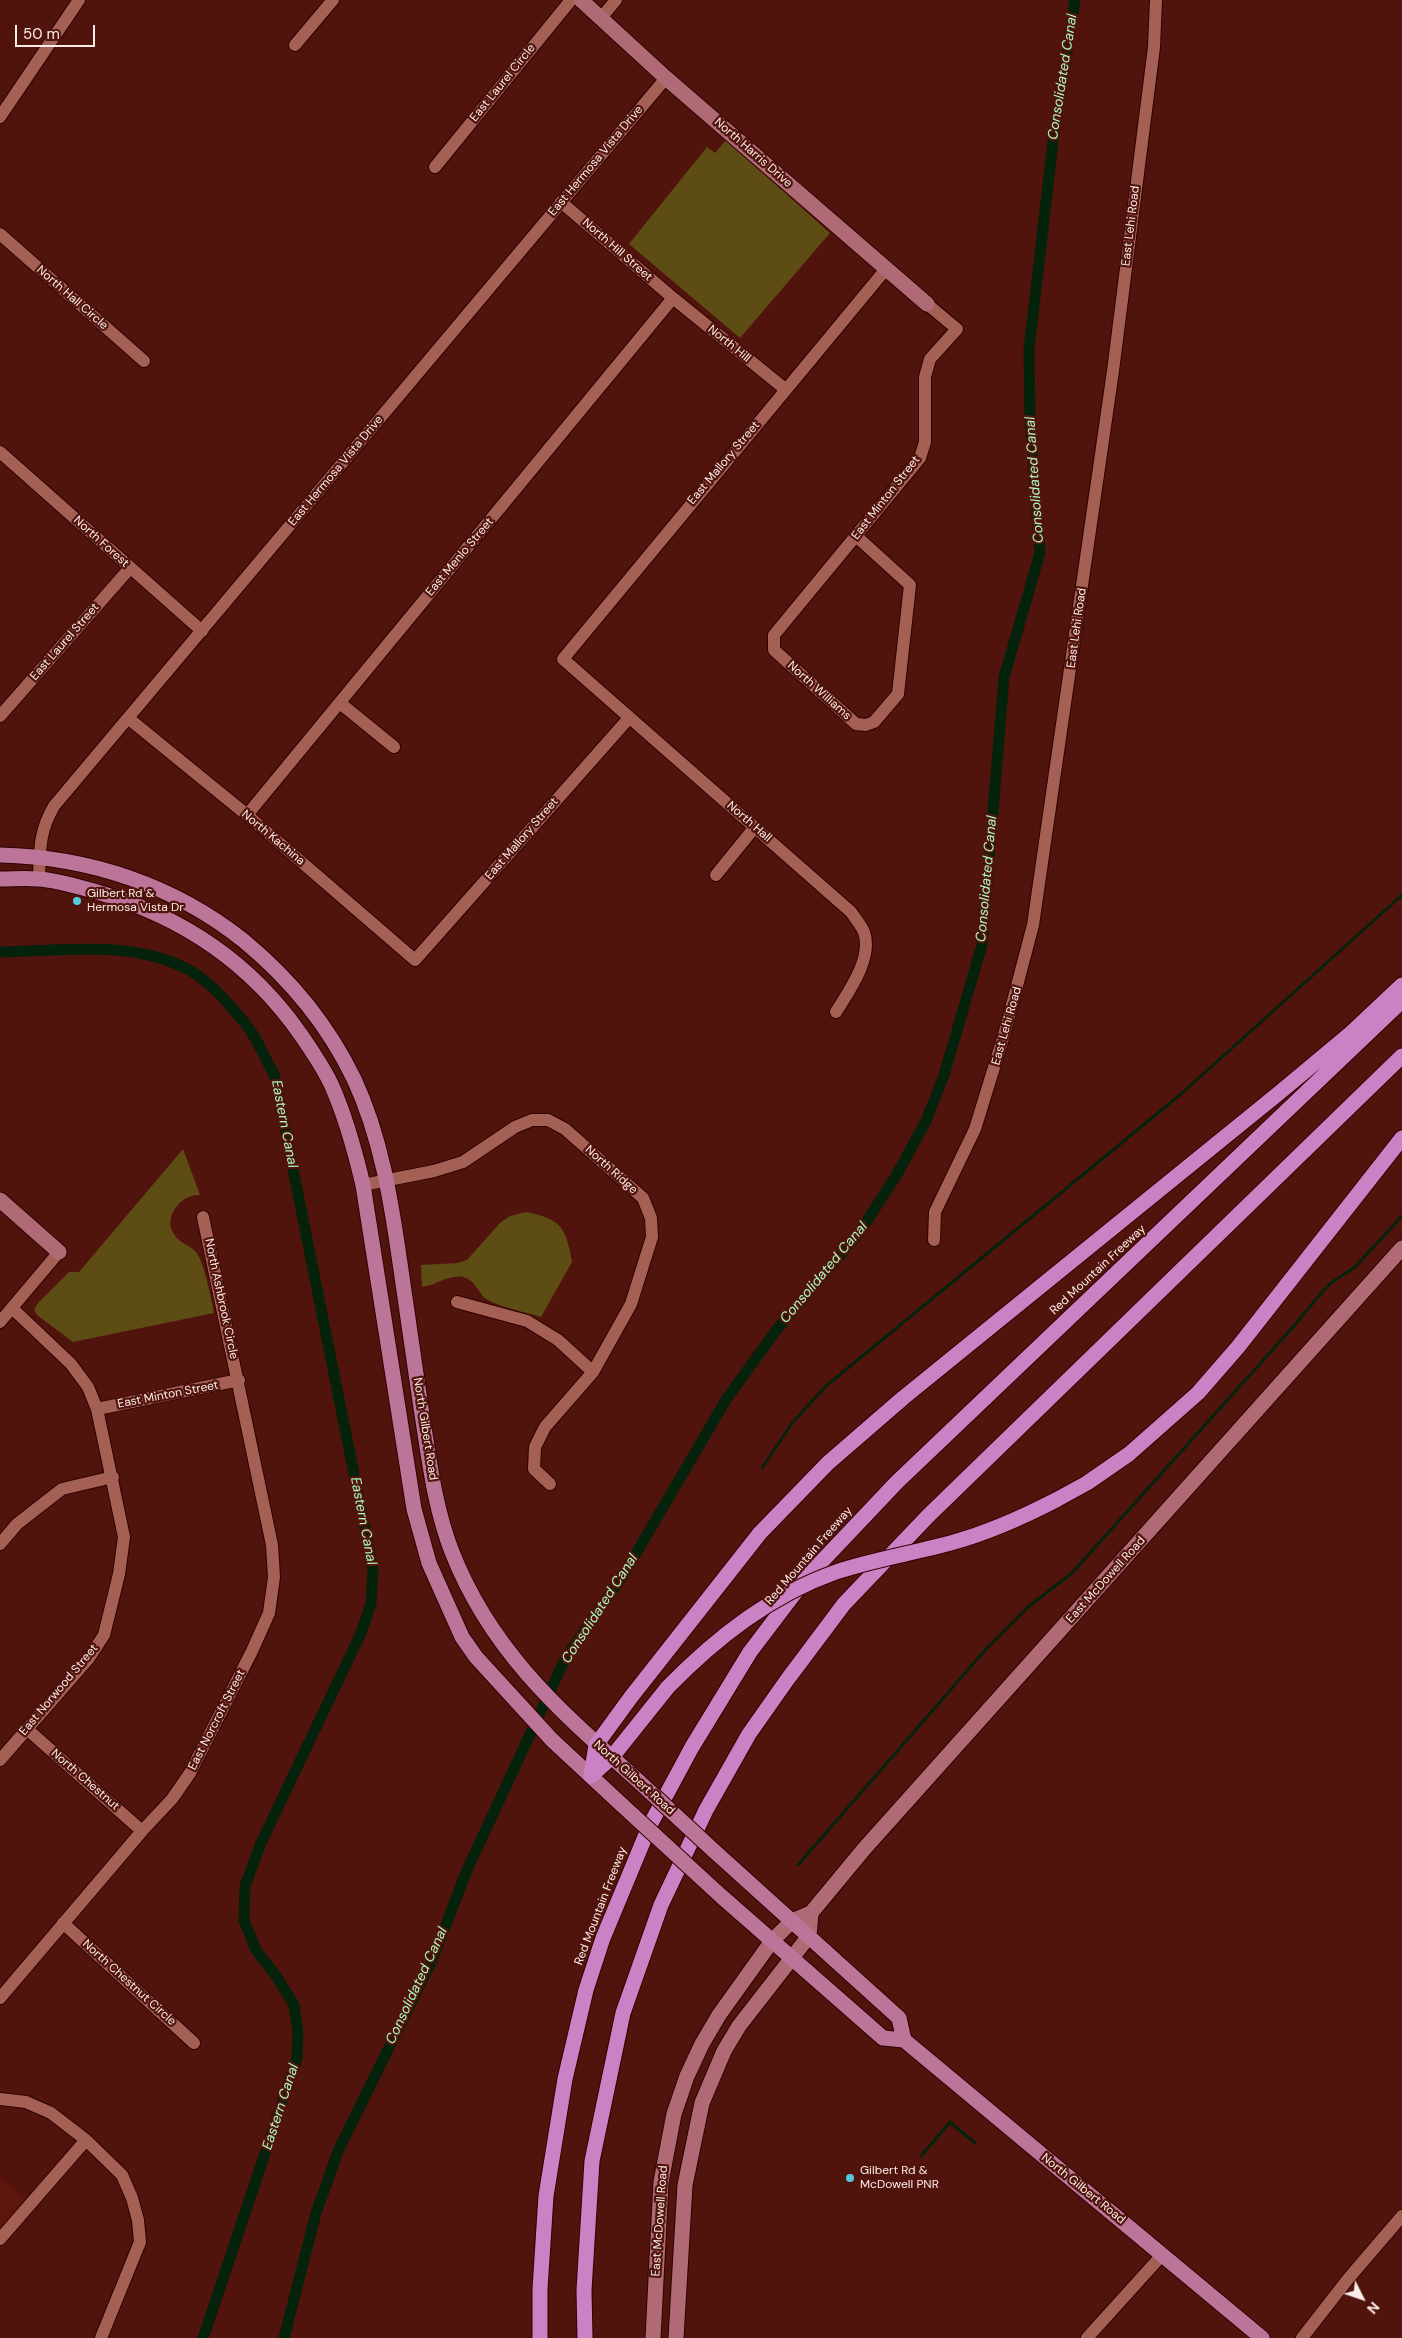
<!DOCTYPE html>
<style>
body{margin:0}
#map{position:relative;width:1402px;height:2338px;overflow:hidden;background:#51140d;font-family:"DM Sans",sans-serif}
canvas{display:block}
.north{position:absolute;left:1337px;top:2273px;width:50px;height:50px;-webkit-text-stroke:4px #51140d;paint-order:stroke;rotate:131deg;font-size:14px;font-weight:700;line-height:20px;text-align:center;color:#fcece9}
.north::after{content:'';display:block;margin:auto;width:18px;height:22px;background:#fcece9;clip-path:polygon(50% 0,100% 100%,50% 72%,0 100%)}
.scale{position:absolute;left:15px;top:25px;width:80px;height:22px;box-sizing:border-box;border:2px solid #fcece9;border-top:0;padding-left:6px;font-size:15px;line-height:18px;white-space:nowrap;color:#fcece9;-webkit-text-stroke:4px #51140d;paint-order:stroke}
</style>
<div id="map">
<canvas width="1402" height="2338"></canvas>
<div class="north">N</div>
<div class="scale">50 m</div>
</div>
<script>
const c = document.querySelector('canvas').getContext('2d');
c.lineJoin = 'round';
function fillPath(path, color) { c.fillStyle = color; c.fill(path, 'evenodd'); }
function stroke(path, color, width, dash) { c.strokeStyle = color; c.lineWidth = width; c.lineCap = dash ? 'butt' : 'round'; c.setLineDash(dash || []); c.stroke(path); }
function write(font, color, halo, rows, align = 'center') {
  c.font = font + ' "DM Sans",sans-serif'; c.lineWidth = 4.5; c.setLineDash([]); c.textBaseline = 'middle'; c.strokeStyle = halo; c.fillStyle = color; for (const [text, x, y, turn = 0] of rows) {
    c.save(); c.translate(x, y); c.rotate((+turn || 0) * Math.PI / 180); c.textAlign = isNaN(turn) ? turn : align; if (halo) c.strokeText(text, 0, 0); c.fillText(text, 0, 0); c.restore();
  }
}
const built = new Path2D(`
 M0 2177 31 2204 0 2239Z`);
const green = new Path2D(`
 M726 140 830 233 740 338 629 244 707 147 715 153Z
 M183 1149 200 1195C182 1193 162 1217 174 1234 180 1245 194 1245 199 1257 207 1274 210 1295 214 1313L73 1342 37 1315 34 1310 38 1303 69 1272H79Z
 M526 1212C561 1219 566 1227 572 1262L541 1317C526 1312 497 1307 485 1298 477 1291 475 1280 463 1277 450 1274 436 1285 422 1287L421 1265 458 1263 467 1260 501 1222 510 1216Z`);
const stream = new Path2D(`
 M762 1468 793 1422 826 1386 1181 1094 1402 895
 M798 1865 986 1649 1028 1607 1072 1573 1293 1327 1322 1292 1331 1283 1355 1267 1402 1216
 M921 2156 950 2122 975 2143`);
const canal = new Path2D(`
 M0 952C62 951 135 939 191 971 214 985 234 1009 250 1030 259 1043 266 1060 274 1074L373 1569 371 1604 361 1633 261 1843 245 1886 244 1920 256 1950 276 1976 294 2005 298 2032 297 2058 203 2338
 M284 2338 316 2213 339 2149 433 1958 467 1870 565 1659 624 1574 727 1398 778 1328 859 1233 896 1176 926 1121 944 1075 982 945 1004 677 1040 553 1030 422 1029 349 1053 142 1075 0`);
const street = new Path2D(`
 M601 18 616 0
 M295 45 333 0
 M0 117 79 0
 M435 167 571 0
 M561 202 673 298 785 389
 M0 234 144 361
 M0 452 202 631
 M856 536 910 585 898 694 874 722 866 725 856 724 774 650V635L920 458 925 442V377L930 359 957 329 927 304
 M340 703 394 747
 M0 716 130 568
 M128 718 247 815 415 960 629 718
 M247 815 673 298
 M716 875 755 827
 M39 879C40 849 39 832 54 806L666 78
 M836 1012C849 991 873 958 864 932 861 925 855 918 851 912L563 659 886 269
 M363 1185 434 1171 463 1162 515 1127 532 1120H548L565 1129 643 1198 651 1218 652 1237 631 1304 593 1372 545 1427 535 1447 534 1469 550 1484
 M934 1240 935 1212 975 1129 1004 1035 1033 925 1113 371 1154 47 1156 0
 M457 1302 527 1321 558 1340 593 1372
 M0 1322 59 1252
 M97 1409 239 1380
 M0 1544 17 1524 62 1489 113 1477
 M27 1729 142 1831
 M0 1760 89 1658 104 1635 119 1574 124 1537 97 1409 88 1387 71 1364 12 1308
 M63 1923 194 2043
 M0 1998 142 1831 172 1799 190 1773 252 1651 269 1613 274 1577 272 1545 203 1217
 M0 2099 26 2102 51 2113 86 2140 122 2175 132 2198 138 2220 140 2242 101 2338
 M0 2239 86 2140
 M1087 2338 1163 2254
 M1302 2338 1348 2279 1402 2216`);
const secondary = new Path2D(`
 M581 0 666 78 927 304
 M0 1200 59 1252
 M653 2338 661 2182 674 2114 687 2076 702 2044 719 2015 772 1941 792 1921 811 1913 864 1849 1402 1248
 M676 2338 685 2185 702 2103 724 2051 739 2026 809 1936 811 1913`);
const primary = new Path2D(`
 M0 855C89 857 174 885 244 941 290 979 328 1025 354 1079 381 1137 391 1200 400 1263 407 1311 414 1360 421 1408 429 1457 434 1506 452 1552 491 1651 558 1709 635 1778
 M0 879C13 879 26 878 38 879 57 880 79 887 97 892 181 916 251 963 301 1035 312 1051 323 1067 331 1084 346 1117 355 1151 363 1185L414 1509 429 1563 462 1637 476 1657 552 1740 623 1806
 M713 1850 899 2018 904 2040
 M721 1896 883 2038 904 2040 1262 2338`);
const highway = new Path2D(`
 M1056 1500 1087 1483 1129 1454 1198 1393 1238 1347 1402 1138
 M591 1776 596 1745 631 1697 760 1533 828 1463 903 1398 1279 1093 1351 1033 1402 985
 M591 1776 612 1757 668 1687
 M540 2338V2289L546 2196 565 2079 586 1990 603 1938 650 1825 692 1747 750 1652 807 1577 897 1482 1402 1001
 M585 2338 584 2290 592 2161 623 2013 661 1905 706 1810 749 1734 787 1680 844 1604 928 1516 1402 1056`);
const primaryBridge = new Path2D(`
 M635 1778 713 1850
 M623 1806 721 1896`);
const highwayBridge = new Path2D(`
 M668 1687C717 1637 771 1595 836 1572 875 1559 915 1553 954 1542 990 1532 1023 1517 1056 1500`);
const markers = [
 [77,901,5,"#54cade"],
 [850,2178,5,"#54cade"]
];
const streetNames = [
 ["East Laurel Circle",503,83,-51],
 ["North Harris Drive",753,153,41],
 ["East Hermosa Vista Drive",596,161,-50],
 ["East Lehi Road",1131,226,-83],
 ["North Hill Street",617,250,41],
 ["North Hall Circle",72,298,41],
 ["North Hill",729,344,39],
 ["East Mallory Street",724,463,-50],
 ["East Hermosa Vista Drive",336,471,-50],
 ["East Minton Street",886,498,-52],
 ["North Forest",101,542,42],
 ["East Menlo Street",460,557,-50],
 ["East Lehi Road",1077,628,-82],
 ["East Laurel Street",65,642,-49],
 ["North Williams",819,691,42],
 ["North Hall",749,822,41],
 ["North Kachina",273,838,40],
 ["East Mallory Street",522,839,-49],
 ["East Lehi Road",1007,1026,-74],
 ["North Ridge",611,1170,42],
 ["Red Mountain Freeway",1098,1270,-43],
 ["North Ashbrook Circle",221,1299,78],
 ["East Minton Street",168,1395,-11],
 ["North Gilbert Road",425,1429,81],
 ["Red Mountain Freeway",809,1556,-49],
 ["East McDowell Road",1106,1580,-48],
 ["East Norwood Street",59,1690,-50],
 ["East Norcroft Street",217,1720,-63],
 ["North Gilbert Road",634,1778,42],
 ["North Chestnut",85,1780,41],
 ["Red Mountain Freeway",601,1906,-69],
 ["North Chestnut Circle",129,1983,42],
 ["North Gilbert Road",1083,2189,39],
 ["East McDowell Road",660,2221,-86]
];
const poiNames = [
 ["Gilbert Rd &",87,894],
 ["Hermosa Vista Dr",87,908],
 ["Gilbert Rd &",860,2171],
 ["McDowell PNR",860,2185]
];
const waterNames = [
 ["Consolidated Canal",1063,77,-81],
 ["Consolidated Canal",1035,480,-94],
 ["Consolidated Canal",987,879,-85],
 ["Eastern Canal",284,1124,79],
 ["Consolidated Canal",824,1273,-50],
 ["Eastern Canal",363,1521,79],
 ["Consolidated Canal",600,1609,-57],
 ["Consolidated Canal",417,1986,-65],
 ["Eastern Canal",281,2107,-72]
];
fillPath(built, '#5c160e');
fillPath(green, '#5e4c15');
stroke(stream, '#05220d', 3);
stroke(canal, '#05220d', 11);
stroke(street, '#2e0201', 14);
stroke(secondary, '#2e0201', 17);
stroke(primary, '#2e0201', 17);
stroke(highway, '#2e0201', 17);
stroke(street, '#a56055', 12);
stroke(secondary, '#b06a76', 15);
stroke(primary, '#bc7498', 15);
stroke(highway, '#cb82c4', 15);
stroke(primaryBridge, '#2e0201', 17, []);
stroke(highwayBridge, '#2e0201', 17, []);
stroke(primaryBridge, '#bc7498', 15);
stroke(highwayBridge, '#cb82c4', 15);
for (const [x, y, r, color] of markers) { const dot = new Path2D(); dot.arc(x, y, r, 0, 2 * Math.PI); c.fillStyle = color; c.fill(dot); stroke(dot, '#51140d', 2); }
write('12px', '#fcece9', '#51140d', streetNames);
write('12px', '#fcece9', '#51140d', poiNames, 'left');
write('italic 14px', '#aafbbb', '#51140d', waterNames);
</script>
